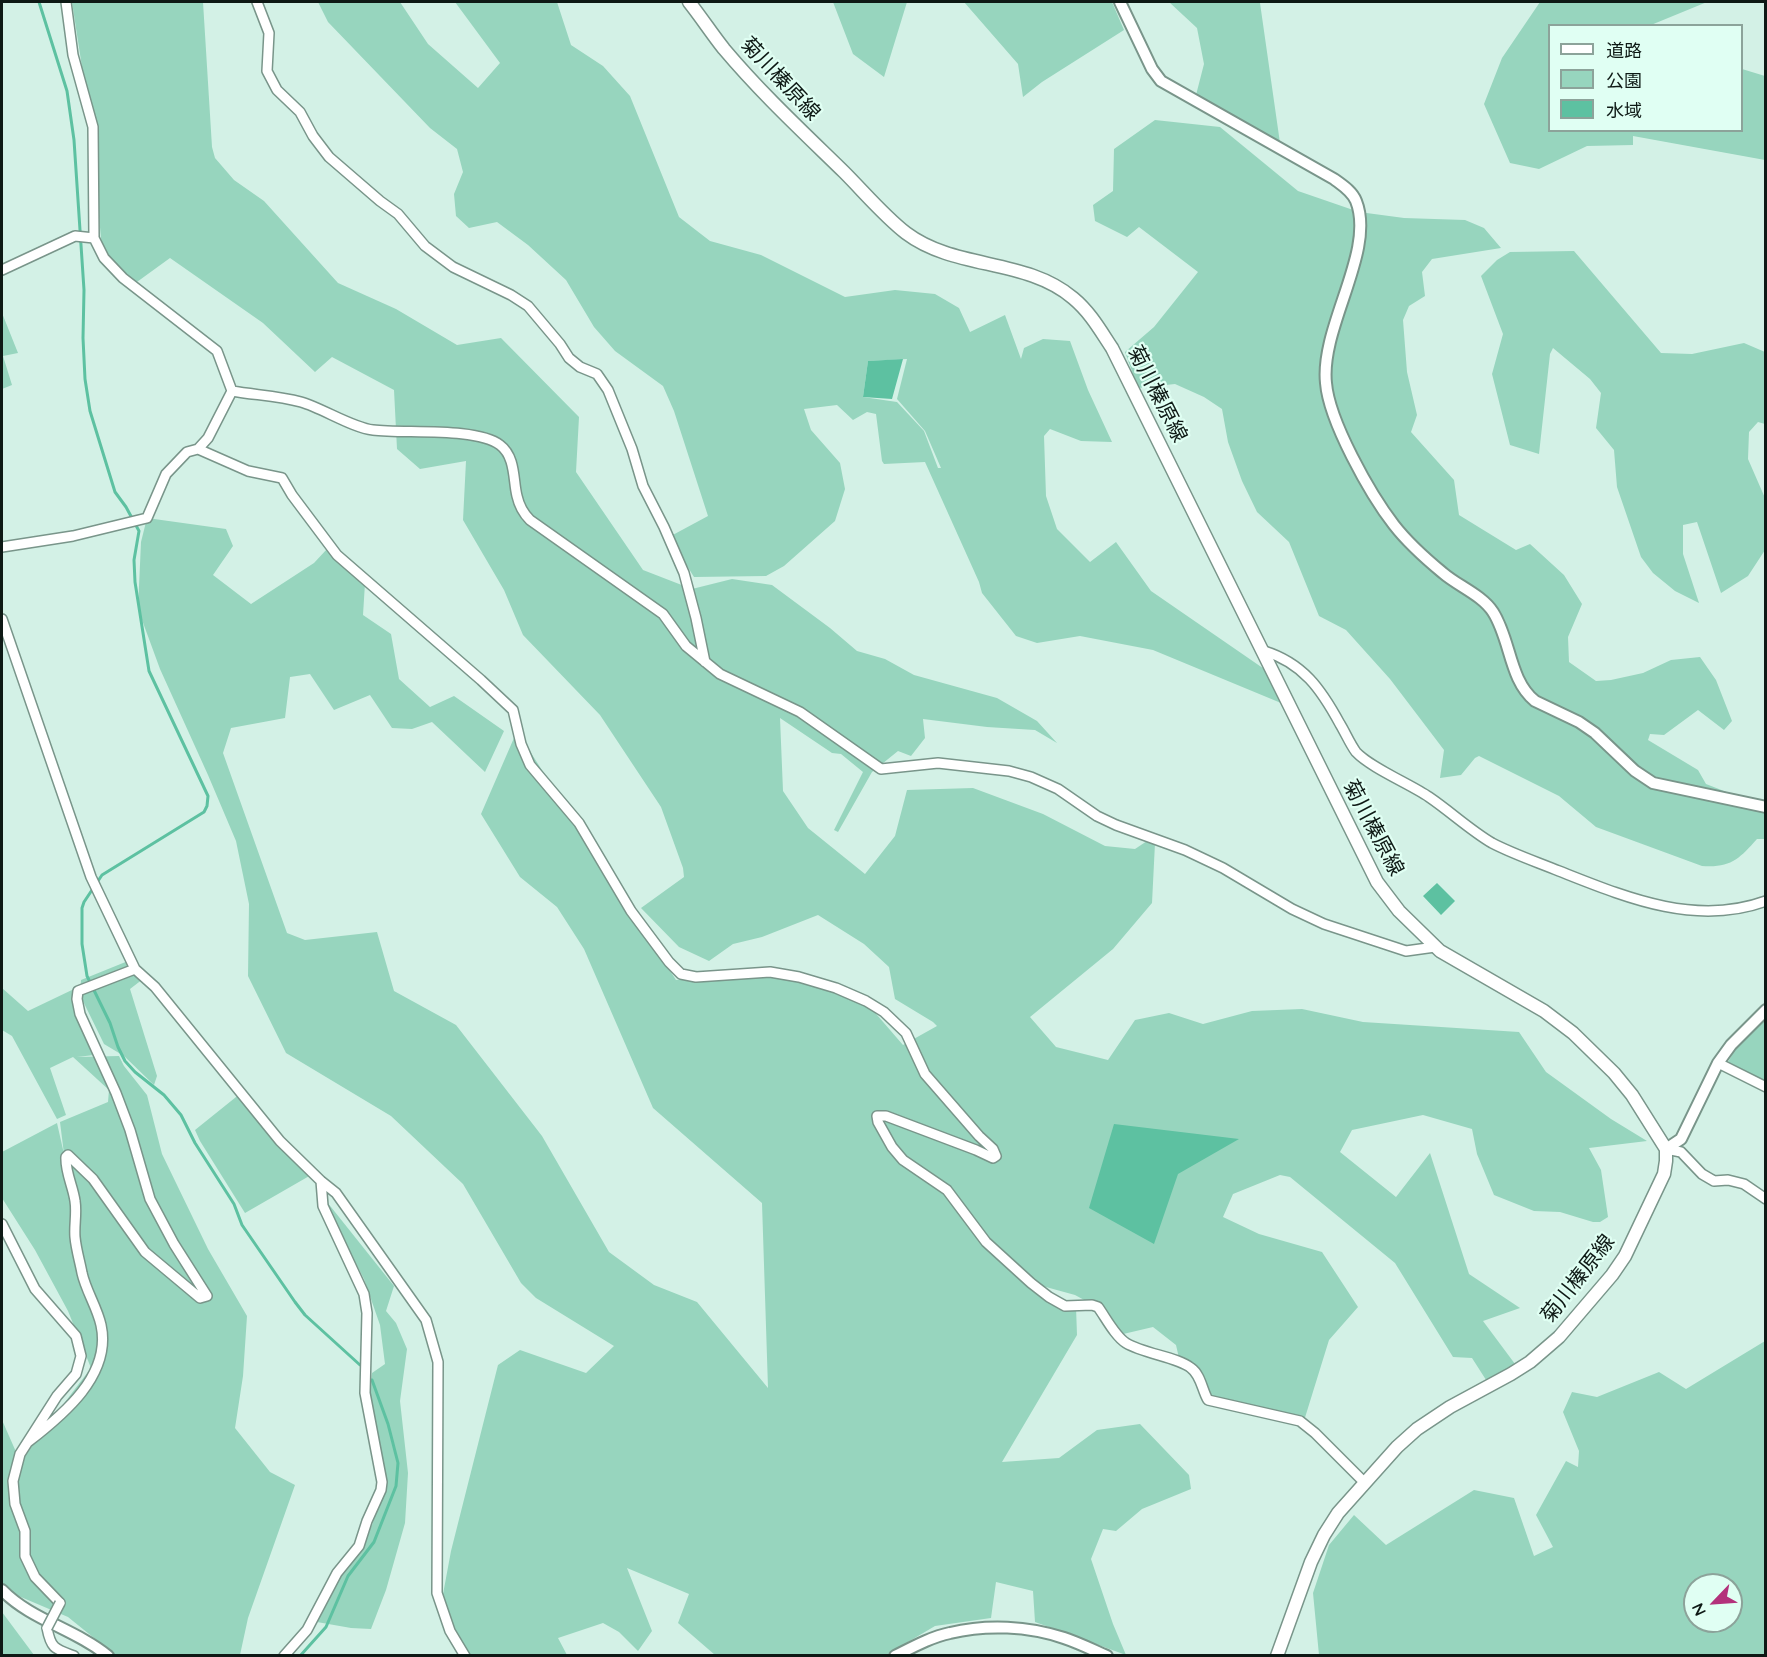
<!DOCTYPE html>
<meta charset="utf-8">
<style>
body{margin:0}
#map{position:relative;width:1767px;height:1657px;overflow:hidden;background:#d3f1e6;font-family:Quicksand,"Noto Sans JP",sans-serif}
canvas{display:block}
.frame{position:absolute;inset:0;border:3px solid #0e1915;pointer-events:none}
.legend{position:absolute;left:1548px;top:24px;width:195px;height:108px;box-sizing:border-box;background:#e0fff3;border:2px solid #8ca39a;margin:0;padding:8px 10px;list-style:none;font-size:18px;color:#0e1915}
.legend li{display:flex;align-items:center;gap:12px;height:30px}
.legend b{width:30px;border:2px solid #8ca39a}
.north{position:absolute;left:1683px;top:1573px;width:60px;height:60px;box-sizing:border-box;background:#e0fff3;border:2px solid #8ca39a;border-radius:50%;rotate:245deg;font-size:16px;font-weight:700;line-height:24px;text-align:center;color:#0e1915}
.north::after{content:'';display:block;margin:auto;width:21px;height:27px;background:#b3317b;clip-path:polygon(50% 0,100% 100%,50% 72%,0 100%)}
</style>
<div id="map">
<canvas width="1767" height="1657"></canvas>
<div class="frame"></div>
<ul class="legend">
<li><b style="height:8px;background:#fff"></b>道路</li>
<li><b style="height:16px;background:#97d5be"></b>公園</li>
<li><b style="height:16px;background:#5dc1a1"></b>水域</li>
</ul>
<div class="north">N</div>
</div>
<script>
const c = document.querySelector('canvas').getContext('2d');
c.lineJoin = 'round';
function fillPath(path, color) { c.fillStyle = color; c.fill(path, 'evenodd'); }
function stroke(path, color, width, dash) { c.strokeStyle = color; c.lineWidth = width; c.lineCap = dash ? 'butt' : 'round'; c.setLineDash(dash || []); c.stroke(path); }
function write(font, color, halo, rows, align = 'center') {
  c.font = font + ' Quicksand,"Noto Sans JP",sans-serif'; c.lineWidth = 4.5; c.setLineDash([]); c.textBaseline = 'middle'; c.strokeStyle = halo; c.fillStyle = color; for (const [text, x, y, turn = 0] of rows) {
    c.save(); c.translate(x, y); c.rotate((+turn || 0) * Math.PI / 180); c.textAlign = isNaN(turn) ? turn : align; if (halo) c.strokeText(text, 0, 0); c.fillText(text, 0, 0); c.restore();
  }
}
const green = new Path2D(`
 M72 2H203L212 147 215 158 234 180 264 201 338 283 396 309 457 345 501 338 579 417 576 472 643 570 692 589 732 579 772 585 830 628 857 651 885 659 914 675 997 698 1037 721 1057 743 1035 730 987 727 923 719 925 738 911 756 898 751 872 772 838 832 834 830 863 772 841 754 832 753 780 718 783 791 808 828 865 874 895 836 907 790 973 788 1043 814 1105 846 1135 849 1147 841 1155 843 1152 903 1113 949 1030 1017 1056 1047 1108 1060 1135 1020 1169 1013 1203 1024 1252 1011 1302 1009 1363 1022 1519 1032 1546 1072 1611 1119 1647 1141 1589 1148 1601 1170 1608 1217 1600 1222H1593L1560 1212 1534 1211 1494 1195 1477 1154 1472 1129 1423 1115 1352 1130 1340 1152 1396 1197 1430 1153 1469 1274 1520 1308 1483 1321 1515 1364 1488 1383 1472 1358 1453 1357 1395 1263 1290 1177 1280 1175 1233 1194 1223 1217 1259 1234 1322 1252 1358 1307 1329 1340 1303 1424 1208 1400 1199 1375 1181 1367 1176 1345 1153 1327 1119 1335 1097 1307 1075 1295 1035 1284 1076 1307 1077 1335 1002 1462 1059 1458 1097 1430 1140 1424 1189 1475 1191 1489 1142 1509 1116 1531 1103 1529 1091 1559 1113 1624 1126 1655 1035 1622 1033 1591 996 1582 991 1618 935 1626 886 1655H715L678 1623 689 1594 627 1568 652 1631 638 1651 619 1632 603 1623 558 1638 567 1655H465L441 1605 451 1551 498 1365 520 1350 586 1373 614 1346 536 1298 521 1283 463 1184 391 1116 286 1053 248 976 249 904 236 841 208 775 160 669 138 609 141 542 147 518 226 529 233 546 213 575 251 604 314 563 327 549 365 583 363 615 391 634 399 679 430 707 454 696 504 731 485 772 432 722 412 729 392 728 370 695 334 710 310 674 290 677 285 718 231 728 223 753 287 933 305 940 377 932 394 991 456 1025 542 1136 609 1252 654 1285 697 1302 768 1388 762 1203 653 1108 584 949 557 907 520 877 481 814 517 731 676 980 766 972 822 984 871 1008 903 1045 937 1026 933 1022 895 999 889 967 864 944 818 915 762 937 733 944 709 961 679 947 641 908 684 877 683 868 661 807 600 715 523 635 504 590 463 520 466 461 420 469 397 449 394 390 332 357 315 372 263 323 170 258 130 287 102 249 90 119Z
 M318 2H400L428 44 478 88 500 63 455 2H557L571 45 603 66 630 96 679 217 710 241 761 255 845 297 895 290 935 294 959 308 970 332 1005 315 1021 359 1024 348 1043 339 1070 341 1088 390 1112 442 1081 441 1050 429 1044 436 1046 496 1057 529 1090 562 1116 542 1151 591 1270 673 1281 703 1153 650 1080 636 1037 643 1016 636 982 593 979 582 925 462 884 464 882 461 876 414 867 412 853 420 837 405 804 409 811 430 840 463 845 489 835 521 784 566 766 576 694 577 669 537 708 516 674 411 663 386 615 351 594 327 566 280 528 245 497 222 469 228 456 216 454 194 463 172 457 149 430 128 328 22ZM907 359 897 399 925 431 941 468H938L924 431 897 402 863 397 868 361Z
 M833 2H907L884 77 853 54Z
 M964 2H1112L1124 30 1042 82 1023 97 1018 64Z
 M1169 2H1255L1260 3 1280 143 1196 95 1204 64 1197 28Z
 M1540 2H1707L1651 25 1550 26V130H1742V69L1765 76V160L1633 136V145L1587 146 1539 169 1510 163 1484 104 1502 58Z
 M1155 120 1220 127 1298 191 1359 212 1404 218 1465 220 1484 228 1501 248 1432 259 1422 272 1425 296 1409 306 1403 320 1407 372 1417 415 1411 432 1454 480 1459 515 1516 550 1530 544 1564 575 1582 604 1568 637 1569 662 1596 681 1611 680 1643 673 1671 660 1700 657 1716 680 1732 721 1724 730 1698 710 1664 735 1650 734 1648 740 1698 770 1706 784 1765 807V839H1757C1739 859 1731 868 1702 866L1596 827 1559 796 1479 756 1475 758 1461 775 1440 778 1444 750 1390 679 1346 630 1319 616 1289 542 1257 512 1242 481 1228 442 1222 409 1204 397 1175 384 1138 388 1125 352 1154 327 1198 272 1139 227 1127 237 1095 221 1093 205 1113 191 1114 149Z
 M1574 251 1661 353 1692 354 1744 343 1765 352V424L1758 422 1749 432 1748 459 1765 498V550L1748 576 1721 593 1697 522 1683 525V554L1699 603 1675 591 1653 573 1641 557 1617 487 1614 450 1596 428 1601 393 1590 379 1553 348 1550 354 1539 454 1510 445 1492 374 1503 334 1481 276 1497 260 1510 252Z
 M2 313 18 353 3 356 12 385 2 389Z
 M128 961 143 979 130 989 157 1076 154 1085 124 1056 104 1044 80 995 81 980Z
 M2 988 28 1011 74 989 94 1055 77 1057 119 1056 124 1066 147 1095 162 1154 208 1249 247 1316 243 1376 235 1428 270 1472 295 1485 248 1618 240 1655H115L68 1617 2 1589V1420L20 1461 91 1368 68 1311 35 1250 2 1198V1152L57 1123 64 1154 60 1122 108 1102 109 1090 73 1057 50 1068 66 1115 57 1119 12 1036 2 1030Z
 M1765 1017V1081L1728 1062 1737 1046Z
 M241 1093 311 1175 245 1213 200 1141 195 1130Z
 M327 1202 394 1286 386 1311 396 1323 407 1349 400 1401 408 1473 405 1523 386 1590 371 1629 351 1628 317 1622 332 1583 357 1552 372 1525 385 1487 367 1406 372 1373 385 1364 380 1325 364 1279 336 1225Z
 M1765 1341V1655H1319L1313 1593 1329 1545 1354 1515 1386 1545 1474 1490 1514 1498 1534 1556 1553 1547 1536 1515 1566 1461 1578 1467 1579 1451 1563 1412 1572 1392 1597 1397 1659 1372 1686 1389ZM1695 1585H1731V1621H1695Z
 M2 1612 34 1655H2Z`);
const water = new Path2D(`
 M903 359 892 399 863 397 868 361Z
 M1437 883 1455 901 1441 915 1423 896Z
 M1114 1124 1239 1139 1178 1174 1154 1244 1089 1208Z`);
const stream = new Path2D(`
 M39 2 67 91 74 140 84 290 83 338 85 379 90 411 115 492 126 507 139 531 134 560 135 582 149 671 208 796 207 806 204 812 102 875 84 902 82 908V944L87 976 110 1023 118 1047 125 1061 135 1072 164 1095 181 1115 195 1143 234 1204 242 1225 295 1302 305 1315 360 1365
 M300 1656 326 1627 348 1576 374 1542 396 1486 398 1463 388 1424 372 1380`);
const minor = new Path2D(`
 M257 2 269 33 267 71 277 90 300 112 313 136 329 157 380 201 398 214 425 246 453 267 511 295 528 306 560 344 569 358 580 367 597 374 608 390 632 449 643 486 664 527 684 573 696 618 705 662
 M2 270 75 236 94 238
 M232 391C255 395 279 396 301 402 322 408 353 428 373 430 404 434 476 427 500 445 516 457 513 481 517 496 519 505 524 514 530 520L663 614 686 646 720 674 800 712 881 769 938 763 1009 771 1031 777 1058 789 1097 816 1116 825 1185 850 1223 868 1292 909 1324 924 1406 951 1435 947
 M198 449 248 471 282 478 292 495 337 555 481 680 513 710 521 744 530 765 579 823 631 911 669 962 681 974 696 977 770 972 799 977 836 988 866 1001 884 1012 906 1033 925 1074 979 1136 993 1149 996 1156 993 1158 976 1150 886 1116H877L878 1122 892 1147 903 1160 947 1190 986 1242 1031 1283 1049 1297 1065 1306 1092 1305 1098 1307C1106 1318 1115 1336 1126 1343 1144 1354 1178 1357 1191 1368 1201 1375 1202 1390 1208 1400L1300 1421 1315 1433 1365 1483
 M2 547 73 536 147 518 166 474 187 452 198 449 208 438 232 391 217 351 123 278 104 258 94 238 93 127 73 55 66 2
 M2 619 91 877 135 969 155 987 280 1141 321 1181 336 1193 426 1320 438 1362 437 1593 450 1631 465 1656
 M1264 651C1303 663 1321 689 1340 724 1345 732 1350 744 1356 752 1371 768 1410 784 1429 797 1451 812 1470 830 1492 843 1513 854 1537 862 1559 871 1625 897 1695 927 1766 901
 M1718 1063 1766 1087
 M1666 1149 1681 1152 1702 1174 1714 1181 1728 1180 1744 1184 1766 1199
 M2 1224 35 1289 76 1336 81 1356 76 1374 57 1396 20 1454 13 1481 15 1504 25 1531V1556L35 1577 60 1603
 M28 1442C63 1415 112 1375 101 1325 97 1307 86 1291 82 1273 80 1262 76 1249 75 1237 74 1225 77 1213 75 1201 73 1186 65 1172 66 1157L68 1155 93 1179 145 1252 200 1298 207 1296 174 1244 150 1199 130 1130 116 1093 80 1014 77 999 78 991 135 969
 M47 1628C51 1649 55 1649 74 1656
 M284 1656 307 1630 337 1573 359 1546 367 1521 381 1490 382 1482 365 1393 367 1313 364 1294 323 1206 321 1181`);
const tertiary = new Path2D(`
 M1120 2 1152 69 1161 81 1334 179C1342 185 1352 191 1356 201 1376 251 1320 327 1326 383 1329 421 1370 494 1394 525 1408 543 1426 559 1443 573 1458 586 1482 595 1493 612 1511 640 1509 680 1535 701L1579 722 1595 733 1635 771 1653 783 1766 807
 M1666 1149 1681 1139 1718 1063 1731 1045 1766 1010
 M2 1590C31 1620 75 1629 108 1656
 M895 1656C913 1647 931 1637 950 1633 987 1624 1028 1626 1064 1638 1079 1643 1093 1650 1107 1656`);
const secondary = new Path2D(`
 M689 2C701 17 712 34 724 49 761 93 803 132 844 172 864 192 884 216 906 233 955 270 1026 258 1073 298 1090 312 1100 330 1112 348L1377 882 1399 911 1440 951 1544 1011 1573 1033 1614 1073 1632 1095 1666 1149V1161L1664 1174 1625 1256 1612 1275 1559 1337 1530 1362 1511 1374 1450 1407 1417 1429 1397 1447 1338 1513 1324 1535 1311 1562 1277 1656`);
const minorBridge = new Path2D(`
 M47 1628 60 1603`);
const streetNames = [
 ["菊川榛原線",780,79,47],
 ["菊川榛原線",1157,394,63],
 ["菊川榛原線",1373,828,62],
 ["菊川榛原線",1578,1279,-52]
];
fillPath(green, '#97d5be');
fillPath(water, '#5dc1a1');
stroke(stream, '#5dc1a1', 3);
stroke(minor, '#79958a', 12);
stroke(tertiary, '#79958a', 14);
stroke(secondary, '#79958a', 15);
stroke(minor, '#fff', 9);
stroke(tertiary, '#fff', 10);
stroke(secondary, '#fff', 12);
stroke(minorBridge, '#79958a', 12, []);
stroke(minorBridge, '#fff', 9);
write('21px', '#0e1915', '#e0fff3', streetNames);
</script>
